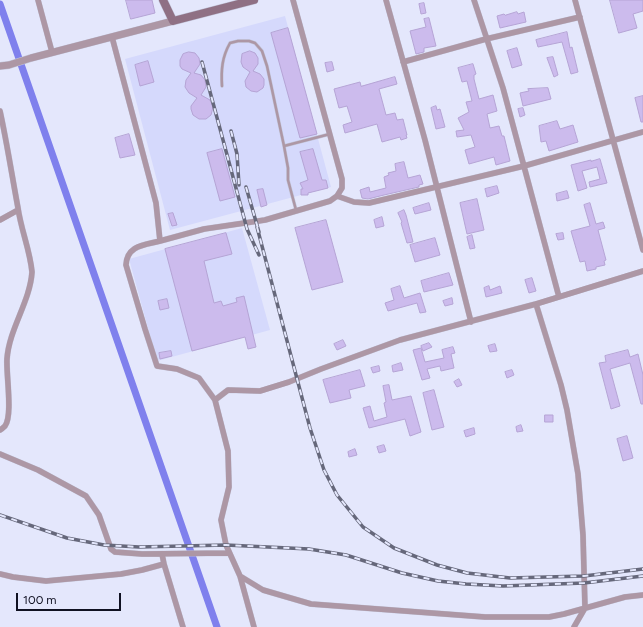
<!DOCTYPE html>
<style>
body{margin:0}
#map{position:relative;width:643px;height:627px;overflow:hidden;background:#e4e7fc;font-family:Figtree,sans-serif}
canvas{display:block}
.scale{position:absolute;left:16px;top:593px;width:105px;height:18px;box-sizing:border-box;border:2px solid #101122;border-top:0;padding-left:5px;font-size:12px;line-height:14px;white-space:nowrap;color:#101122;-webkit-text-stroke:3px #e4e7fc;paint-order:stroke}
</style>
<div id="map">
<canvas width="643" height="627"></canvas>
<div class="scale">100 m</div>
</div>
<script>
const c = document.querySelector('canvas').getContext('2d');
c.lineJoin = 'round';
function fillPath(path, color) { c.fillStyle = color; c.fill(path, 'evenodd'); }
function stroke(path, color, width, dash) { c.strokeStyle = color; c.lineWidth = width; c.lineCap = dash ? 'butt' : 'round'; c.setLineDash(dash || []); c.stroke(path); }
const built = new Path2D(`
 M285 16 331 187 170 230 125 59Z
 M242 228 270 330 157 361 129 259Z`);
const canal = new Path2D(`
 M0 4 217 627`);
const building = new Path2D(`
 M126 0H152L155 13 131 19Z
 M610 0H643V11L633 14 637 28 619 33Z
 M424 3 426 13 421 14 419 4Z
 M517 12 518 14 524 12 526 22 500 28 497 16 504 14 505 15Z
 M429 18 436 46 424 48V52L416 54 410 31 426 27 424 19Z
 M288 28 317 134 300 138 271 33Z
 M567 32 570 48 572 47 578 72 571 74 562 42 538 47 536 40Z
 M517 48 522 65 512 68 507 51Z
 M250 51 255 53 258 58V64L253 71 260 74 264 79V85L263 88 257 92 251 91 246 87 245 81 250 72 243 67 241 62 242 54Z
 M189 52 195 53 199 58 200 64 194 73 201 75 205 80 206 87 201 95 210 100 213 107 211 115 206 119H199L193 115 191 109V106L197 98 189 93 185 87 186 80 191 73 182 69 180 66V60L183 54Z
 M553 57 558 75 554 77 547 58Z
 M148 61 154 82 140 86 135 65Z
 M332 62 334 70 327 72 325 63Z
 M473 64 476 74 474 75V79L479 99 493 95 497 111 487 114 490 128 499 126 502 136H504L510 161 496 165 494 157 469 164 465 150 475 147 471 135 457 137 456 131 464 130 458 118 469 112 466 102 472 101 467 81 462 82 458 68Z
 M395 77 397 84 379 89 386 115 395 113 397 120 403 119 407 135H406L407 138 401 140 400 137 382 142 377 124 345 133 343 125 352 122 347 106 339 108 334 89 360 82 361 86Z
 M548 88 551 99 523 106 520 93 529 91 528 89Z
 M643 96V122H641L635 98Z
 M436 106 437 110 440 109 445 127 436 129 431 108Z
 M523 108 525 115 520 117 518 109Z
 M557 121 560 129 573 125 578 142 549 151 546 141 541 142 539 126Z
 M129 134 135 155 120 158 115 138Z
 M222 149 235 197 220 201 207 153Z
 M313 149 322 180H326L328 188 308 193V195H301V189H303L300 183 308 180 300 152Z
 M600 159 607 183 590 187 589 182 600 179 597 167 582 171 587 188 578 191 571 165 591 160V161Z
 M404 162 408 178 420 175 423 184 419 185V187L384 195 368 199 362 198 360 190 369 187 370 192 386 188 384 177 389 175 388 173 396 171 395 164Z
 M497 186 499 193 487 197 485 189Z
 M263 189 267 205 261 207 257 190Z
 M567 191 569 198 557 201 556 194Z
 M477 199 484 230 467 234 460 203Z
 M429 203 431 210 415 214 413 208Z
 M590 203 596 224 603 222 605 228 598 230 606 260 604 261 605 265 596 267V269L587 271 585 261 580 262 571 231 590 226 584 205Z
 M404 210 406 215 413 242 407 243 401 223 402 222 398 213Z
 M173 213 177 225 172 226 168 214Z
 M382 217 384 226 376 228 374 220Z
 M326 220 343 282 312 290 295 228Z
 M226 233 232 254 204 261 214 303 221 301 223 306 237 302 236 298 244 296 256 347 248 349 245 337 192 351 165 249Z
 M563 233 564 239 558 240 556 234Z
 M472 235 475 248 470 249 467 237Z
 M435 238 440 255 415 262 410 245Z
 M449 273 453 285 424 292 421 281Z
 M532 278 536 291 529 293 525 280Z
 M400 286 404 298 420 293 426 312 420 313 417 303 388 311 385 303 394 300 391 289Z
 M489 286 490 290 500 286 502 293 486 297 484 288Z
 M452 298 453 304 445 306 443 301Z
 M167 299 169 308 160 310 158 301Z
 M343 340 346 346 337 350 334 344Z
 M429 343 432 347 423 351 421 346Z
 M495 344 497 351 490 352 488 346Z
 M453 347 455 353 451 354 454 368 441 371 440 366 427 369 430 378 422 380 413 350 421 348 425 362 444 358 442 350Z
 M628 350 630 357 638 354 643 375V404H641L630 363 610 369 620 406 611 409 599 363 606 362 605 356Z
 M171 351 172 356 160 359 159 353Z
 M401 363 403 370 393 372 392 366Z
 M379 366 380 371 373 373 371 368Z
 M360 370 365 386 349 390 351 398 330 403 323 380Z
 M512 370 514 375 507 378 505 372Z
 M459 379 462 385 457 387 454 382Z
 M389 385 392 400 411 396 421 432 410 436 405 419 369 428 363 408 370 406 374 421 387 417 384 403 386 402 383 386Z
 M434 390 444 427 432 430 423 393Z
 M545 415H553V422H545Z
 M521 425 523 431 517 432 516 427Z
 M474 428 475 434 466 437 464 431Z
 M627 436 633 458 623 461 617 439Z
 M384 445 386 451 379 453 377 447Z
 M355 449 357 455 349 457 348 452Z`);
const service = new Path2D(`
 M222 86C221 70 222 57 230 43L238 41H249L255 43 262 51 267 66 284 146 288 168V180L296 210
 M284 146 330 134`);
const minor = new Path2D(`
 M38 0 52 52
 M386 0 425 140 471 322
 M474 0 503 88 559 297
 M575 0 643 250
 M112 37 156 203 160 241C145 245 127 245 126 265L145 329 157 366 177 369 199 378 215 400 228 451 229 487 221 520 226 545 240 576 263 590 311 604 485 617H549L564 614 625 597 643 595
 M403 62 486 39 580 17
 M0 111C7 143 12 176 18 208 21 230 30 250 32 272 30 302 9 329 7 359 6 375 13 415 5 426 3 428 2 429 0 430
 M337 196 354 202 369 203 524 166 643 132
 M0 220 18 210
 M160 241 204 229 265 220 330 201 337 196 342 188V179L293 0
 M536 304 561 385 567 410 578 474 583 535 585 608 574 627
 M215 400 228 390 260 391 289 382 321 369 400 340 536 304 643 271
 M0 454 38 470 86 496 99 515 111 549 115 552 142 554 229 553
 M164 564 183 627
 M0 574 13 577 46 581 121 574 142 570 164 564 162 554
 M240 576 254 627`);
const tertiary = new Path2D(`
 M0 66 9 65 31 58 173 21`);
const secondary = new Path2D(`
 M163 0 173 21 254 0`);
const rail = new Path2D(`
 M202 62 247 229 259 255
 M231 131 237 154 239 185
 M246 187 259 232
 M257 227 310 428 324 470 337 495 363 527 394 548 437 565 467 573 510 578 584 576 643 569
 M0 515 67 538 104 545 139 547 226 545 309 549 346 555 402 573 438 581 466 584 503 586 584 583 643 576`);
fillPath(built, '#d5d9fc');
stroke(canal, '#7f80ed', 7);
fillPath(building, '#ccbbed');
stroke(building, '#b5a4d5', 1);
stroke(service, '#c2c5d9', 3.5);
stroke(minor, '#c2c5d9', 6);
stroke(tertiary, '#c2c5d9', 8);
stroke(secondary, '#c2c5d9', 9);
stroke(service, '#ad97a5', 2.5);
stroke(minor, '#ad97a5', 5.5);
stroke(tertiary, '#ad97a5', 7);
stroke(secondary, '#8f7084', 8);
stroke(rail, '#66687b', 3.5);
stroke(rail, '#e4e7fc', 2, [6]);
</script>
